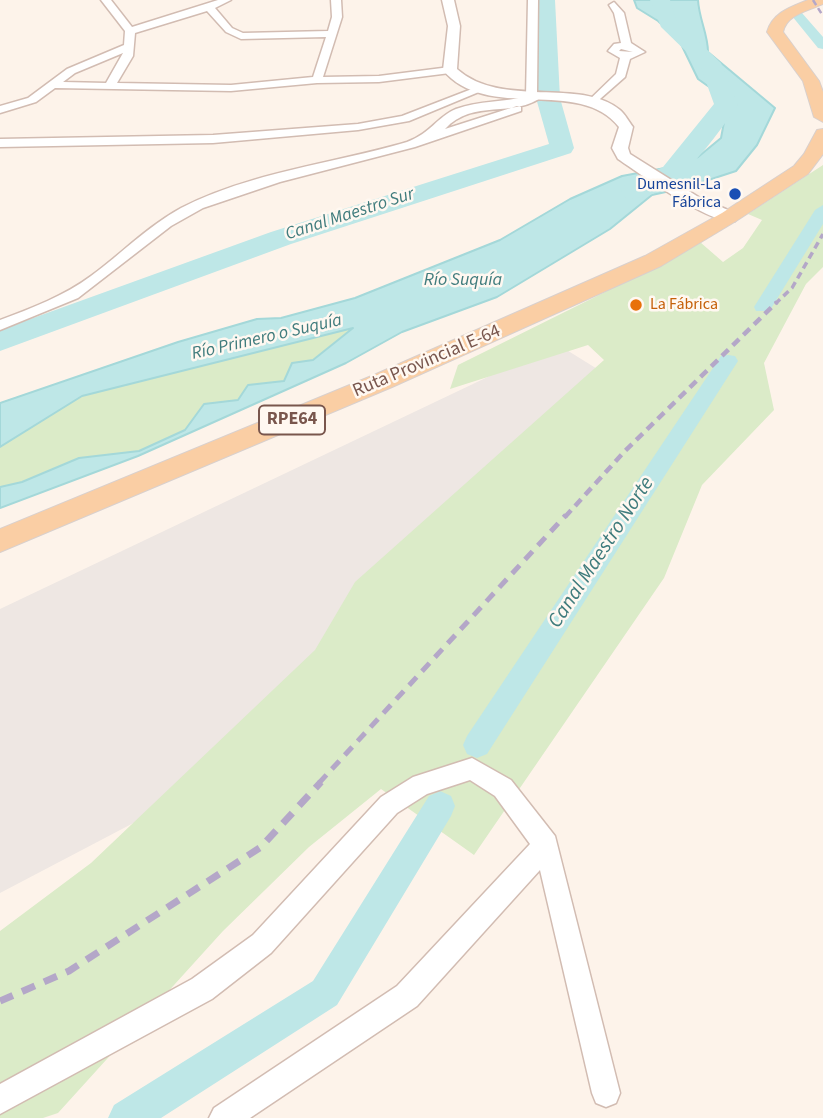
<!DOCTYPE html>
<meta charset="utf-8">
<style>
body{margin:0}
canvas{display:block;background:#fdf3ea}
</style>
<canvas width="823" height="1118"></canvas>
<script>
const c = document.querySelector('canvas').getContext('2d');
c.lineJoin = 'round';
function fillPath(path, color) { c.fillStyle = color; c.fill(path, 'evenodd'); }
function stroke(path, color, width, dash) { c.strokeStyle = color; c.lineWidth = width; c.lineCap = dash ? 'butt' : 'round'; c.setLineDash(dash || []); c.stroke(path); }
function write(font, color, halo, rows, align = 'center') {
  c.font = font + ' "Source Sans 3",sans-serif'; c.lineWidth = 5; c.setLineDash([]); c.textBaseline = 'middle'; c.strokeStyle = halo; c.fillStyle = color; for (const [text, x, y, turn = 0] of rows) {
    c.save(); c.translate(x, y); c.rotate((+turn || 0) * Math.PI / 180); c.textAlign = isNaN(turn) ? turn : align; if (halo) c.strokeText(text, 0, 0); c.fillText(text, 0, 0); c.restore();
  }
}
const industrial = new Path2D(`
 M557 344 615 380 183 797 0 893V609Z`);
const green = new Path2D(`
 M823 165V267L806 284 764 363 774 410 702 485 664 578 474 855 381 789 309 847 223 931 58 1113 43 1118H0V931L91 863 315 650 355 582 604 360 588 345 450 389 458 365 603 293 700 242 723 262 743 248 762 220 748 214Z
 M355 327 313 360 292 363 284 381 248 385 238 400 204 404 185 430 139 451 79 458 22 482 0 487V447L82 396Z`);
const water = new Path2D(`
 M634 0H698C699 19 708 34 708 52L775 108 757 145 736 171 684 188 652 195 610 229 497 297 402 332 346 363 138 456 0 508V487L22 482 79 458 139 451 185 430 204 404 238 400 248 385 284 381 292 363 313 360 353 328 82 396 0 447V403L178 342 257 319 281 318 355 298 500 240 570 199 622 176 665 168 698 157 721 138 725 117 733 104 698 79 680 42 658 21 637 8Z`);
const canal = new Path2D(`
 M798 12 802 13 823 37V49L818 48 792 16Z
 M823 205V224L772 307 770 311H756L754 307 815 210Z
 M728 355 735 356 738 361 487 754 477 758 467 754 463 745 467 736 721 356Z
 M440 791 451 796 455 806 451 816 337 1005 161 1118H108L114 1105 313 981 429 796Z`);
const river = new Path2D(`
 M535 0H555L560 98 574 148 571 153 291 244 0 351V330L271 232 549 144 536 98Z
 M650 0H670L677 21 721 63 738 105C716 136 668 208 625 197L621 191 625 185 663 167 714 104 700 65 661 27Z`);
const minor = new Path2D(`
 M101 0H111L132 27 218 0H231L215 8 232 28 243 33 328 31 332 17 331 0H341L342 17 323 77 379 76 450 67 455 70 450 73 379 82 317 83 231 91 55 88 36 102 0 113V106L28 98 67 69 124 45 125 31ZM207 11 226 32 241 39 326 37 313 77 231 85 117 83 133 56 135 33ZM123 53 106 83 63 82 75 73Z
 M528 0H538L537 93 543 96C514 119 473 98 445 129L517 106 521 107V111L415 147 280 182 203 208 171 226 78 298 0 330V320C32 308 64 296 91 276 121 254 148 226 181 208 251 172 332 164 407 142 431 133 437 117 456 109 479 100 504 103 526 96Z
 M614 2 624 13 631 43 645 52 630 59 625 77 592 106 586 103 616 74 620 58 608 51 614 44 621 43 614 13 609 5ZM621 49 633 52 619 51Z
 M477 87 486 89 409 121 358 130 213 143 0 147V139L213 135 358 124 402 116Z
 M472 758 511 780 555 836 620 1093 616 1103 606 1107 596 1103 592 1093 540 870 417 1006 250 1118H209L214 1108 397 986 530 844 495 796 470 780 427 794 397 813 271 953 212 999 0 1114V1084L192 979 253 935 381 797 413 777Z`);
const tertiary = new Path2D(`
 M442 0H454L460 26 457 69C502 109 581 77 620 110 625 114 629 122 633 127L628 148 630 154 700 198 735 213 737 217 735 221C712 226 639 173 618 159L612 148 619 127C579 76 487 123 443 70L448 26Z`);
const primary = new Path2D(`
 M808 0H823V4C808 11 787 14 783 32L819 81 823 92V122L814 117 803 81 767 32C773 12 791 7 808 0Z
 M823 129V154L808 174 736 221 661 266 392 387 0 552V529L374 375 645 256 722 213 794 166 804 154 817 130Z`);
const railFar4 = new Path2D(`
 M813 0 823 16`);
const railFar3 = new Path2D(`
 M775 304 792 288 823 234`);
const railFar2 = new Path2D(`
 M565 517 624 452 777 302`);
const railFar1 = new Path2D(`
 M319 783 566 515`);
const rail = new Path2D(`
 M0 1001 69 971 261 847 321 782`);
const markers = [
 [735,194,7,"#1a4fb4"],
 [636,305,7,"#e8710a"]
];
const farTransitnames = [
 ["Dumesnil-La",721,185],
 ["Fábrica",721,203]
];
const farFoodnames = [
 ["La Fábrica",650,305]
];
const farWaternames = [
 ["Canal Maestro Sur",350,215,-18],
 ["Río Suquía",463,281],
 ["Río Primero o Suquía",267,338,-13]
];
const shields = [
 [292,420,66]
];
const shieldNames = [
 ["RPE64",292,420]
];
const streetNames = [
 ["Ruta Provincial E-64",427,362,-23]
];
const waterNames = [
 ["Canal Maestro Norte",602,553,-57]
];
fillPath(industrial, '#eee7e3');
fillPath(green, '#dbebc8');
fillPath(water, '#bee7e7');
stroke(water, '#a4d8d9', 2);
fillPath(canal, '#bee7e7');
fillPath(river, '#bee7e7');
stroke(minor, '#d2bcb2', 3);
stroke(tertiary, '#d2bcb2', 3);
stroke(primary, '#d9d0cd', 2);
fillPath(minor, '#fff');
fillPath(tertiary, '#fff');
fillPath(primary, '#facea4');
stroke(railFar4, '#b4a7c8', 2.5, [6, 3.5]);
stroke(railFar3, '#b4a7c8', 3.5, [7, 4.5]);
stroke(railFar2, '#b4a7c8', 4.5, [9, 6]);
stroke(railFar1, '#b4a7c8', 5, [11, 8]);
stroke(rail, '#b4a7c8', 7, [14, 10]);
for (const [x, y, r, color] of markers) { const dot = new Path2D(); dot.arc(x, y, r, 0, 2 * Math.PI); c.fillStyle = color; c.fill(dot); stroke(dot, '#fff8f1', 2.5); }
write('16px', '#164399', '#fff8f1', farTransitnames, 'right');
write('16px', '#c56008', '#fff8f1', farFoodnames, 'left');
write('italic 18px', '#407c7d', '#fff8f1', farWaternames);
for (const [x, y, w] of shields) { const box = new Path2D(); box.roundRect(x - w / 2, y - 14.5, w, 29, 5); c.fillStyle = '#fff8f1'; c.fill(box); stroke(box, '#79564d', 2); }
write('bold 18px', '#79564d', null, shieldNames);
write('19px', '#79564d', '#fff8f1', streetNames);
write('italic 21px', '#407c7d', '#fff8f1', waterNames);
</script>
